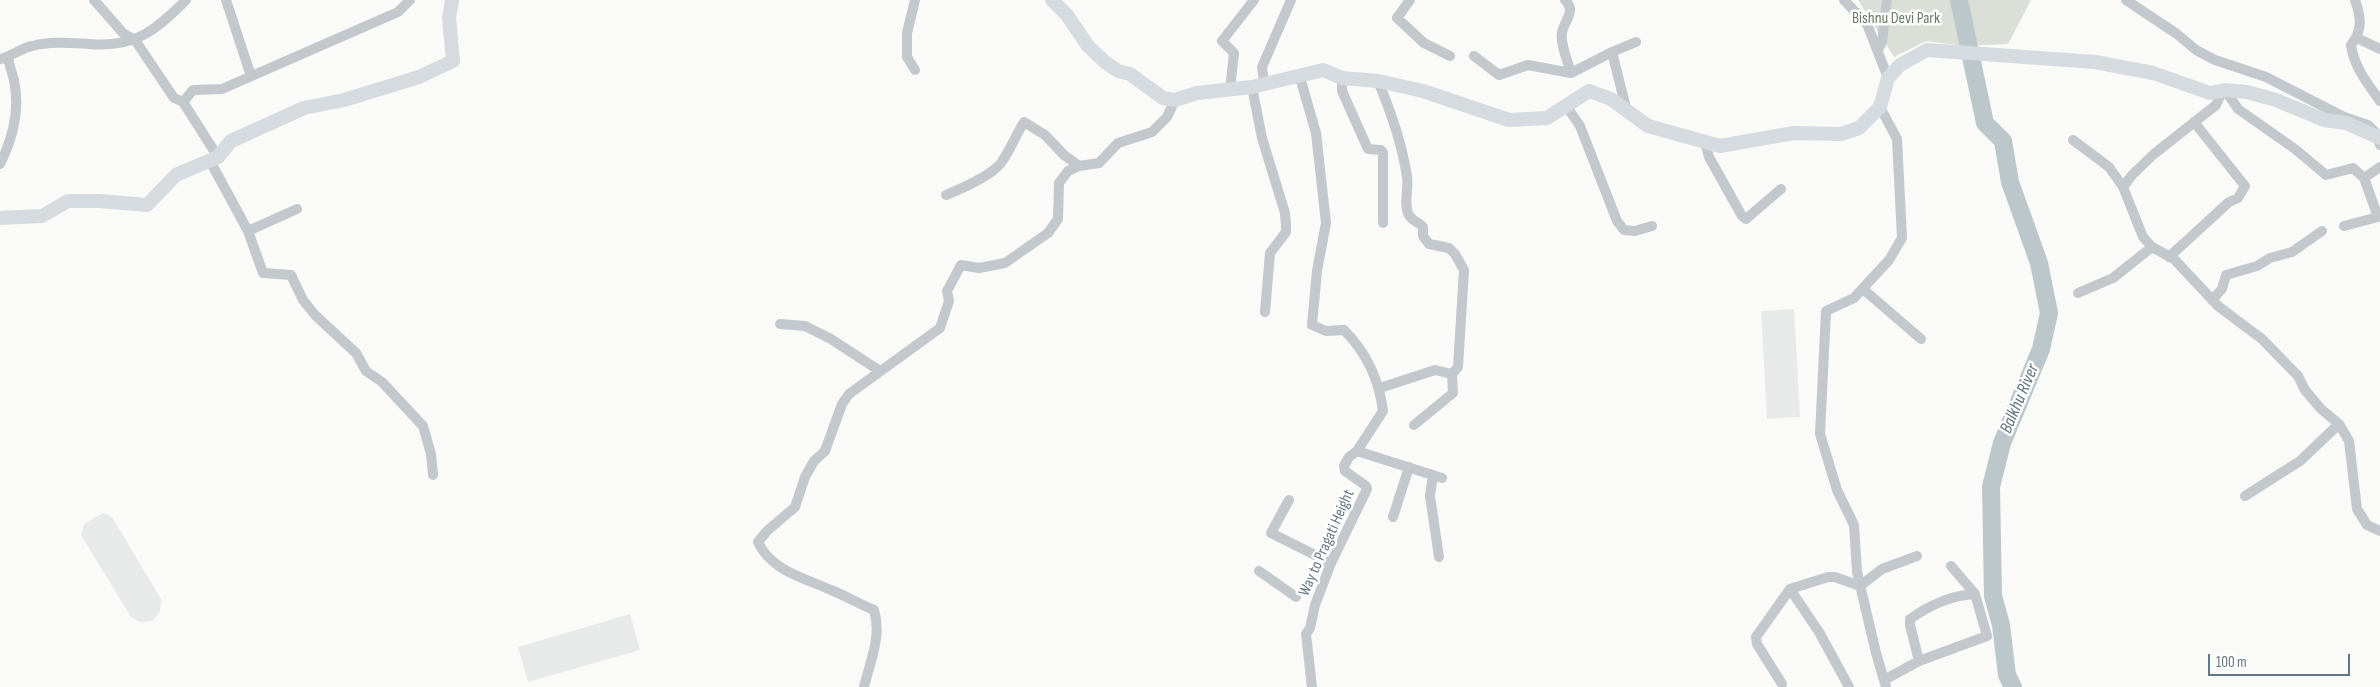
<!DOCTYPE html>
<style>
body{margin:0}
#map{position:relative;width:2380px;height:687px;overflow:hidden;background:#fafaf8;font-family:"Sofia Sans Condensed",sans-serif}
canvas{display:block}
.scale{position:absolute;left:2208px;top:654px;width:142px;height:22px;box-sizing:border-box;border:2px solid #657683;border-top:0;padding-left:6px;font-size:15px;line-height:18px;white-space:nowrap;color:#657683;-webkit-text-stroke:4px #fff;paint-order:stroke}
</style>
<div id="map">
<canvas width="2380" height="687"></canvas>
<div class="scale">100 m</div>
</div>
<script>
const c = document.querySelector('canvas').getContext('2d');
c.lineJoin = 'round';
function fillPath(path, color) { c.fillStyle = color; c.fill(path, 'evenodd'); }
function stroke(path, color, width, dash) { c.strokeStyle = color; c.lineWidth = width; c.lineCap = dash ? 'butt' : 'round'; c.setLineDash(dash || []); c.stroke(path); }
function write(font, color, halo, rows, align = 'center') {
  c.font = font + ' "Sofia Sans Condensed",sans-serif'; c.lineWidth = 5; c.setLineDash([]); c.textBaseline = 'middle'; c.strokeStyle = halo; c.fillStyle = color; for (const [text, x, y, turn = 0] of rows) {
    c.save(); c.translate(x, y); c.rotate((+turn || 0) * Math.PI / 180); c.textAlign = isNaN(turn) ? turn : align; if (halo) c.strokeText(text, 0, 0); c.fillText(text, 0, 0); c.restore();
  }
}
const built = new Path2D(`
 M1794 309 1800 417 1767 419 1761 311Z
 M103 513 112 517 161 599 160 612 152 621 140 622 131 617 81 535 84 524Z
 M630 614 640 650 528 682 518 647Z`);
const green = new Path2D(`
 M1858 0H2031L2008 44 1964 46 1926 41 1894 57Z`);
const river = new Path2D(`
 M1959 0 1985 123 2003 141 2010 182 2039 263 2049 313 2041 349 2002 443 1991 487 1993 596 2001 625 2007 675 2013 687`);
const street = new Path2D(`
 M94 0 123 33 135 40 174 98 183 102
 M226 0 251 76
 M1410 0 1397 18 1424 43 1450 56
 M1565 0C1577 11 1564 20 1562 33 1560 44 1568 62 1571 73
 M1844 0 1867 24 1888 78
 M2126 0 2177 34 2196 50 2215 60 2266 77 2344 117 2368 125 2376 133 2380 145
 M2355 0C2361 17 2363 30 2351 45 2354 67 2368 84 2380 101
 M2357 38 2380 49
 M1878 50 1882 42 1887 0
 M1474 56 1499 75 1528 65 1571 73 1612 52
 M0 59C11 57 21 48 32 46 51 41 70 43 89 44 135 48 155 31 186 0
 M915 70 907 57V33L915 0
 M1299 74 1316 133 1326 223 1317 271 1312 325 1326 331 1344 330C1367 353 1379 379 1383 411L1357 451 1349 457 1344 466 1345 471 1366 486 1367 489 1331 563 1315 605 1310 628 1306 634 1312 687
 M1342 78V91L1368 149 1381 150 1383 153V223
 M1378 81C1391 112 1402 143 1407 177 1409 188 1403 205 1409 215 1412 221 1419 222 1423 227V236L1429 244 1449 248 1455 254 1464 270 1458 367 1452 374 1453 393 1414 425
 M1264 83 1262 67 1291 0
 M1252 87 1262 138 1285 213 1286 226V232L1270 253 1265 312
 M1230 89 1234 53 1222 41 1254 0
 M2225 90 2238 109 2295 149 2326 175 2353 168 2364 178 2378 217 2344 226
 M2222 92 2216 105 2154 154 2132 175 2123 187 2143 237 2152 247 2174 259 2218 306 2262 339 2298 376 2305 390 2321 409 2339 424 2349 441 2357 509 2367 525 2380 531
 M1567 107 1580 126 1617 221 1624 230 1635 231 1652 226
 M1880 107 1897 139 1902 238 1889 260 1854 298 1826 311 1820 434 1837 490 1854 525 1857 572 1876 653 1886 687
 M1627 112 1612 52 1636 42
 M2073 140 2109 167 2123 187
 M1705 142 1709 157 1742 216 1746 219 1781 189
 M218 157 183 102 193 90 222 89 398 12 410 0
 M210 161 248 231 263 273 291 275 303 300 315 315 356 353 366 371 382 382 423 426 431 454 433 475
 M0 164C13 138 20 109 14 80 12 72 9 65 8 57
 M2364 178 2380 167
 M946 195C961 189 995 174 1003 160 1011 148 1016 135 1024 122L1045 135 1064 155 1079 166
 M248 231 297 209
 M2169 257 2229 202 2238 198 2245 186 2194 122
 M1863 289 1921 339
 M2078 293 2113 278 2152 247
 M2212 300 2222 289 2226 275 2257 266 2270 258 2292 252 2322 231
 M780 324 805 326 831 339 880 371
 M1380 388 1435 370 1452 374
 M1357 451 1442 478
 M1433 475 1430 496 1439 557
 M2245 496 2300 461 2339 424
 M1289 500 1271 533 1331 563
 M1393 517 1409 467
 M1259 571 1296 597
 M1919 661 1910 625V619C1930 605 1951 595 1975 594
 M1884 680 1919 661 1987 636 1975 594 1951 566
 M1782 684 1757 644 1756 637 1790 589
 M864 687C870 662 882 636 874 610 859 604 846 596 831 590 805 578 771 571 758 542L767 531 795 507 805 477 814 461 825 451 842 404 849 394 940 328 949 301 947 291 961 265 979 268 1005 263 1048 233 1058 219 1059 183 1068 171 1079 166 1099 163 1118 143 1152 132 1167 117 1175 100
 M1849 687 1819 632 1790 589 1828 577H1835L1860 586 1882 569 1917 556`);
const secondary = new Path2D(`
 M1052 0 1067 15 1088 46 1105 62 1118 71 1130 74 1163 98 1175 100 1197 93 1252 87 1323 70 1342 78 1378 81 1423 91 1509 120 1547 118 1589 91 1611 99 1648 126 1720 146 1794 133 1841 134 1859 128 1880 107 1888 78 1900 65 1927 50 2095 62 2153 73 2210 93 2225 90 2247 92 2276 100 2324 120 2346 123 2380 138
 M0 218 42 216 68 201H99L147 205 176 175 218 157 231 141 304 108 344 100 419 77 453 61 449 18 452 0`);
const parkNames = [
 ["Bishnu Devi Park",1896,19]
];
const streetNames = [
 ["Way to Pragati Height",1327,543,-66]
];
const waterNames = [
 ["Balkhu River",2020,399,-67]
];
fillPath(built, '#e8e9e9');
fillPath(green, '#dadfd7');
stroke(river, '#bbc7cb', 18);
stroke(street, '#c3c8cc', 10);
stroke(secondary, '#d6dbdf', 14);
write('16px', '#687a64', '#fff', parkNames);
write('16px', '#657683', '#fff', streetNames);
write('italic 18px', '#60757c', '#fff', waterNames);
</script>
